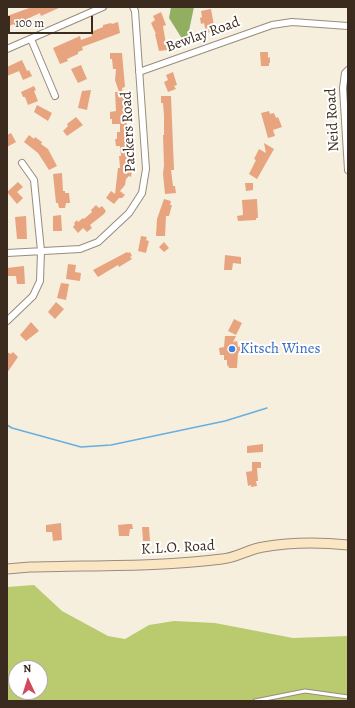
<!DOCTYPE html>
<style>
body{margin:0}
#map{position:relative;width:355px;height:708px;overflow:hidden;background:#f6efde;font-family:Alegreya,serif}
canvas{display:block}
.frame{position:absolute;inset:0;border:8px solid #3b2a1e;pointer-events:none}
.north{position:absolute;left:8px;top:660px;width:40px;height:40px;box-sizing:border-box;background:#fff;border:1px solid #b1aaa5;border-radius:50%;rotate:356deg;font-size:11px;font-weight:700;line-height:16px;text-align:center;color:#3b2a1e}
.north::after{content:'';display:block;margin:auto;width:14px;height:18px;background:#d1495b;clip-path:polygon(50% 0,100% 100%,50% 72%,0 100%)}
.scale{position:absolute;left:8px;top:16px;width:85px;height:18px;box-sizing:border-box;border:2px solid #3b2a1e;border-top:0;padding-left:5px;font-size:12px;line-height:14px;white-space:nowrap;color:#3b2a1e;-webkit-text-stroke:3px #fff;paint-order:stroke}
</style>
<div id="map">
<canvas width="355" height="708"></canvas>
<div class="frame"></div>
<div class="north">N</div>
<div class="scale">100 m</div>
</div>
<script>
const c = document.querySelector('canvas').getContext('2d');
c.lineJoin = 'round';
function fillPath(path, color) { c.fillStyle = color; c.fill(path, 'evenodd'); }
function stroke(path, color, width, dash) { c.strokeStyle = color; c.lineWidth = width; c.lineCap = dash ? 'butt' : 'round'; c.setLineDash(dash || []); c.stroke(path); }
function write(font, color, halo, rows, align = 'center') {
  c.font = font + ' Alegreya,serif'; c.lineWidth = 4; c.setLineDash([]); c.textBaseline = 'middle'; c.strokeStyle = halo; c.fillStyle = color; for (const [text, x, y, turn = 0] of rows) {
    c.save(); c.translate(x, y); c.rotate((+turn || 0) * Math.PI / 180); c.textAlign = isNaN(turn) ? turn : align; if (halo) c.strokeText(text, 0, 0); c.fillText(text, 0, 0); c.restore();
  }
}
const green = new Path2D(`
 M34 585 62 611 108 636 125 639 149 625 174 621 215 623 293 638 348 636V701H7V587ZM16 668H40V692H16Z`);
const forest = new Path2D(`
 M171 7H194L186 45 169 18Z`);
const stream = new Path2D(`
 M7 425 12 428 81 447 111 445 225 421 267 408`);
const building = new Path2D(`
 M32 7H61L41 16 40 13 27 19 25 21H19L21 26 15 28 14 24 7 27V16Z
 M211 9 215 31 206 33 204 23 201 24 200 18 202 17 201 11Z
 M161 12 166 25 163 26 167 50 159 51 155 34H156L151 23 155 20 153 16Z
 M118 22 120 33 82 47 83 50 78 52V54L67 59 68 61 60 64 53 48 80 36 81 40 92 36 91 32 103 27V25L111 23 112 24Z
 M260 52H268V58L270 57V63H269V66H261Z
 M110 53H122L125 87 122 88 123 97H124L125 119H126L132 170 131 177 129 176 126 179 125 185 120 191 125 195 122 198H119L114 204 106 198 111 191 115 194 118 168H120L119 156H121L120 146H116L115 139H117V132H120V124H112V119H110V112L116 111 115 92H119L115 80 116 69H113L112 59H110Z
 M22 60 27 71 29 70 32 76 23 80 19 71 7 76V67Z
 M81 65 87 79 78 83 71 69Z
 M173 72 177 85 174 86 176 89 168 92 164 82 168 80 166 75Z
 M34 86 36 90 34 91 38 101 28 105 25 97H23L21 92Z
 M91 90 87 110 78 108 82 91Z
 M161 96H171L174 170H171L173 186H175L176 193 165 194 163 174 164 165 163 135H164V116L163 103H161Z
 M37 105 52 113 48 121 34 112Z
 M269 111 270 114 274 113 276 118 278 117 282 127 273 130 275 136 268 138 261 113Z
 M76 117 83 125 67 136 63 131 68 126 67 124Z
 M11 133 16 142 7 147V135Z
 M29 135 34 139 35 137 42 142 41 144 48 149 57 166 49 170 38 153 24 142Z
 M264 143 274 149 257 179 249 174 256 160 254 159 259 149 266 153Z
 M62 173 63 191H65V193H69L70 203H66L65 208H59L58 203H56L53 174Z
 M18 182 23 187 17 192 23 198 17 204 7 192Z
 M245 183H253V190L246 191Z
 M164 199 171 201 170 205H172L169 216H166L165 236H156L157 219Z
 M257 199 258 218H256V220L238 221 237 216 243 215 242 200Z
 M96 205 99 208 102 206 106 211 104 214 90 225 92 228 87 232 83 228 78 233 73 227 75 224 74 223 77 220 78 222 83 218 84 219 92 212 91 210Z
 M61 215 62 231H53V216Z
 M26 216 27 239H17L15 217Z
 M141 236 147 237 146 240 149 241 146 253 138 251Z
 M164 242 169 248 164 252 159 247Z
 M127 252 128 253 130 252 132 256 130 257 132 259 119 267 118 265 98 277 93 270Z
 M225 255 241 257V264L233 263 232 270H224Z
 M68 264 76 265 75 272 81 273 80 281 66 279Z
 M24 266 25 284H17L16 276H7V268Z
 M61 283 69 284 66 300 57 298Z
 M56 302 64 309 55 319 48 312Z
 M234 319 242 323 236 335 228 331Z
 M31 322 39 331 26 341 20 335Z
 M225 336H236L233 342 237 341 238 347 246 346V352L238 353 237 368H229L228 365 227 366V360H224V355H220L219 348 224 347Z
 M7 352 11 354 13 352 18 357 7 373Z
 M263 444V452L247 453V446Z
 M252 462H261V468H257L258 481H256L257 486 251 487V485L248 486 246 472 252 471Z
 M61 523 62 540 53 541 52 532H46V525Z
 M128 524H132L133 529H130L129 536H119L118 525Z
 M142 527H149L150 541H143Z`);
const service = new Path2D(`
 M255 701 305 691 348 697`);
const minor = new Path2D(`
 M31 39 55 96
 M7 49 103 7
 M348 70 345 73 343 88 348 170
 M139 72 272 25 292 22 348 26
 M7 253 80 249 98 242 129 213 142 193 146 169 135 11 133 7
 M7 321 33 296 40 281 41 251 34 180 22 163`);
const secondary = new Path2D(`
 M7 569 30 567C94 565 158 567 222 559 236 558 249 549 263 547 291 542 319 542 348 545`);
const markers = [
 [232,349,4,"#3f7fe0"]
];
const streetNames = [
 ["Bewlay Road",203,35,-20],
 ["Neid Road",333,120,-93],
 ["Packers Road",129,132,-93],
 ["K.L.O. Road",178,548,-3]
];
const shopNames = [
 ["Kitsch Wines",240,349]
];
fillPath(green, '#b9cb6e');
fillPath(forest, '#92af61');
stroke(stream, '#68aede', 1.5);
fillPath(building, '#e7a47f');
stroke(service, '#988c7e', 5);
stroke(minor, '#988c7e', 8);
stroke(secondary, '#988c7e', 11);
stroke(service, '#fff', 3);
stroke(minor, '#fff', 6);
stroke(secondary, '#fbe6c4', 9);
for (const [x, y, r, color] of markers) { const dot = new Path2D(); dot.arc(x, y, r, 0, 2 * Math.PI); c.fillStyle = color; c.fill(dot); stroke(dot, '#fff', 1.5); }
write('15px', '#3b2a1e', '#fff', streetNames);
write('15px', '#366cbe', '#fff', shopNames, 'left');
</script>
